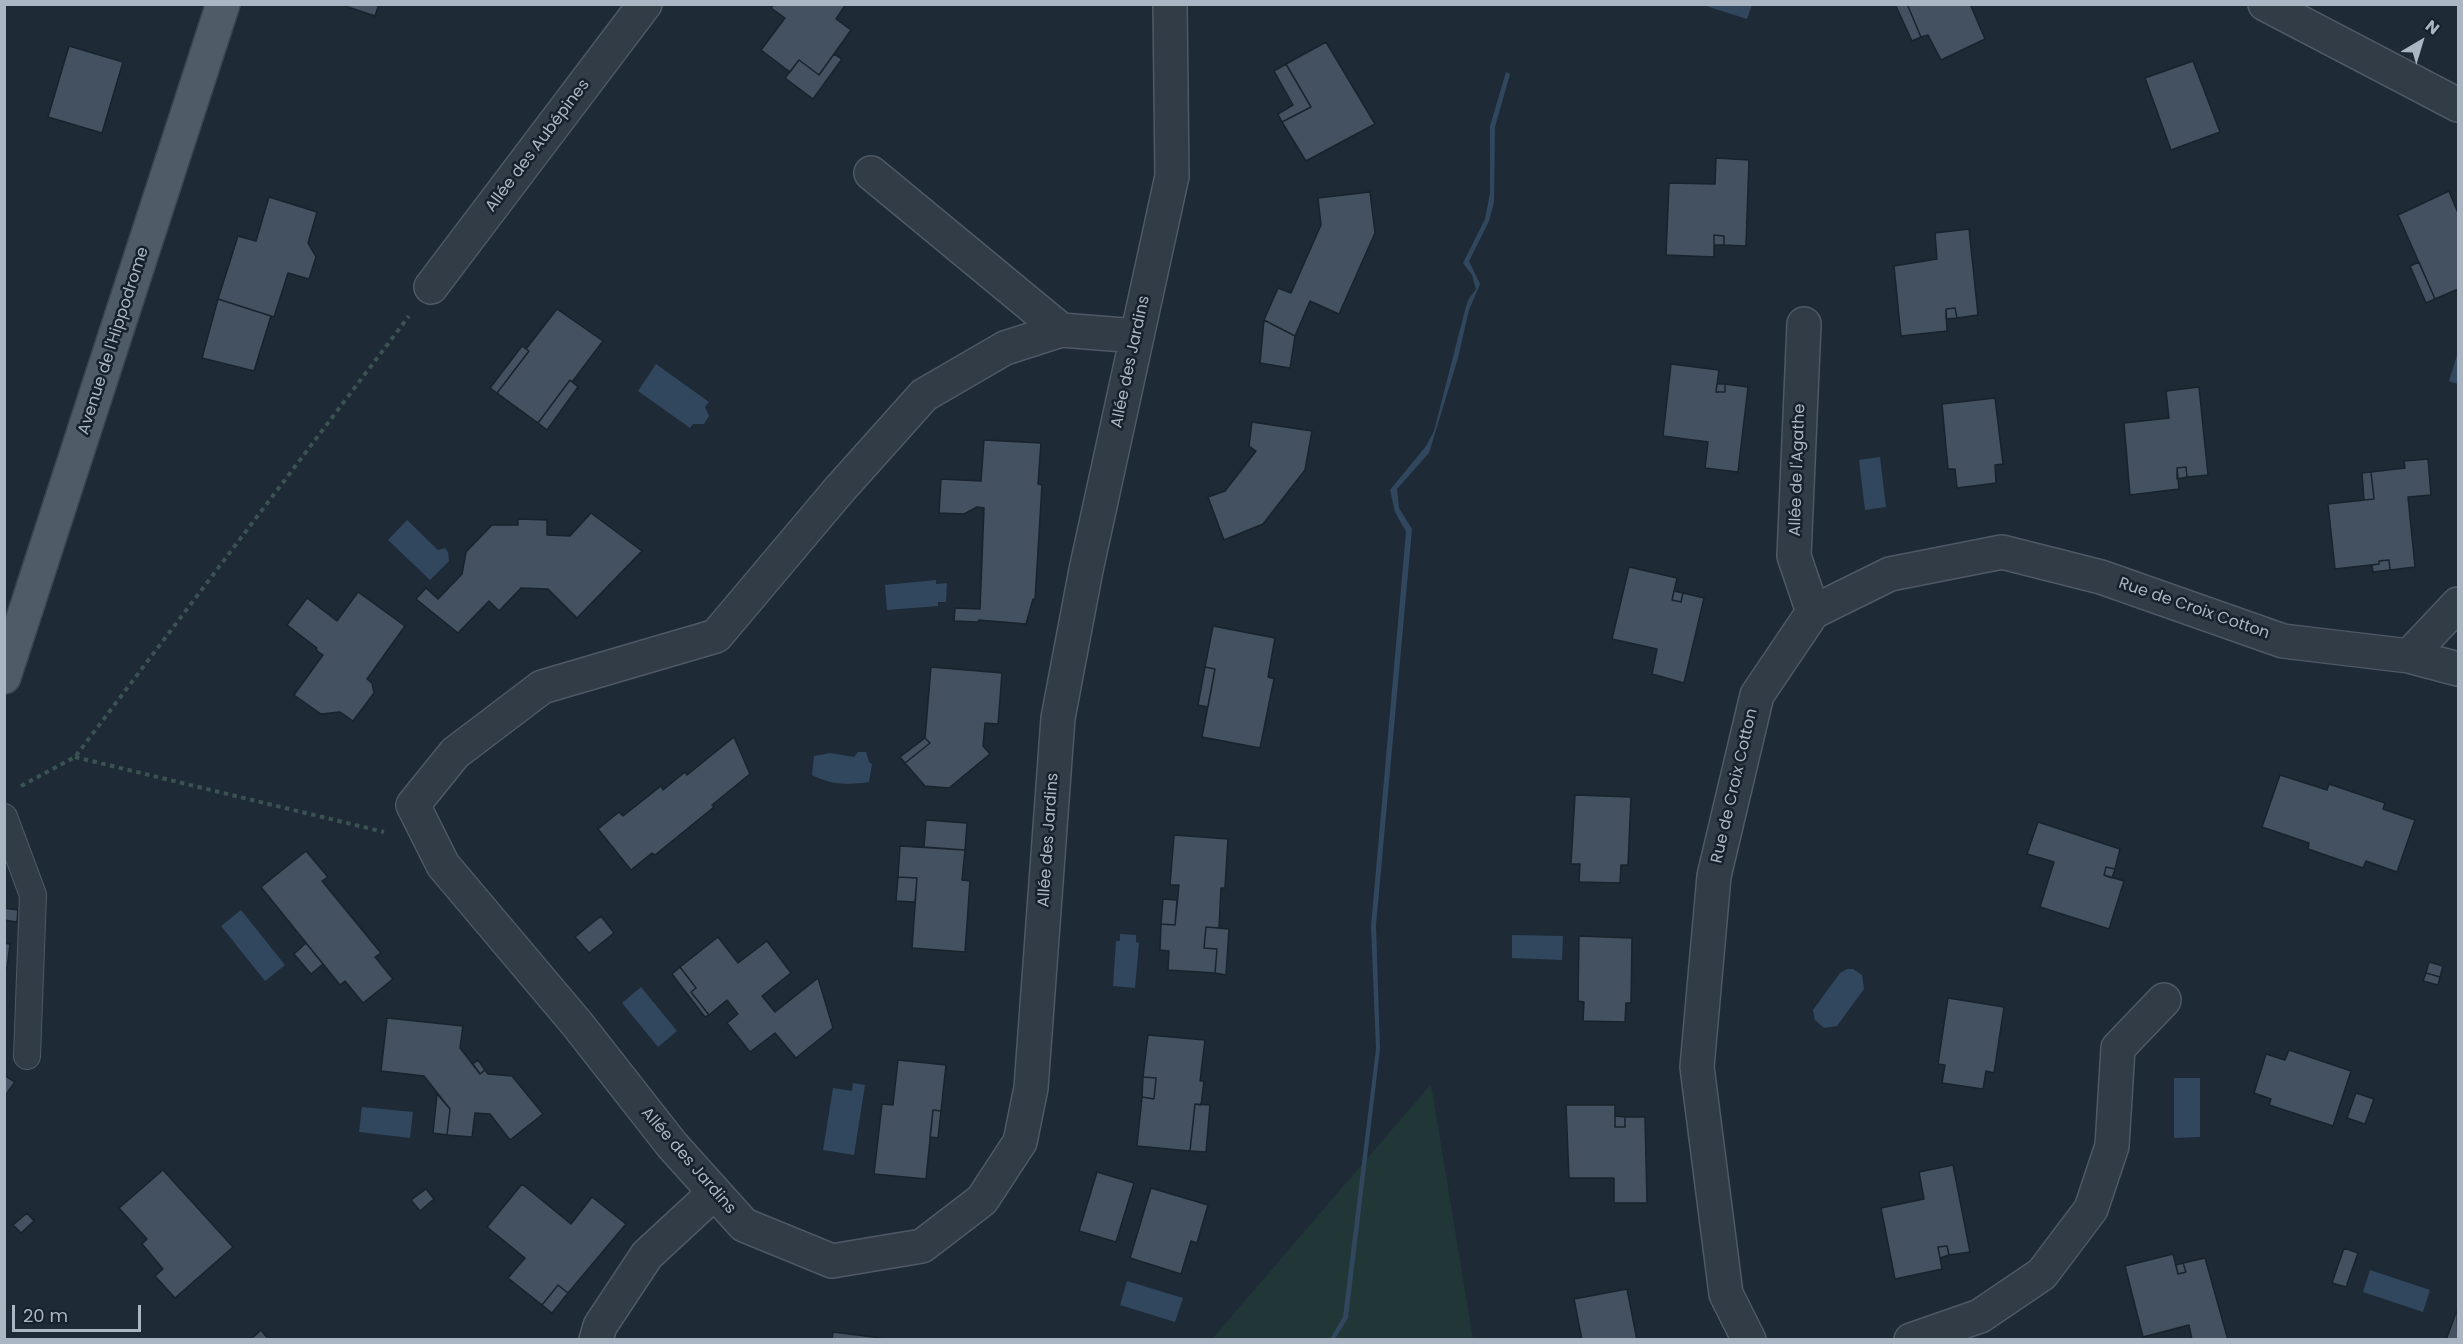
<!DOCTYPE html>
<meta charset="utf-8">
<style>
body{margin:0}
#map{position:relative;width:2463px;height:1344px;overflow:hidden;background:#1e2a36;font-family:Poppins,sans-serif}
canvas{display:block}
.frame{position:absolute;inset:0;border:6px solid #abb6c4;pointer-events:none}
.north{position:absolute;left:2391px;top:12px;width:60px;height:60px;-webkit-text-stroke:4px #17212b;paint-order:stroke;rotate:38deg;font-size:16px;font-weight:700;line-height:24px;text-align:center;color:#abb6c4}
.north::after{content:'';display:block;margin:auto;width:21px;height:27px;background:#abb6c4;clip-path:polygon(50% 0,100% 100%,50% 72%,0 100%)}
.scale{position:absolute;left:12px;top:1305px;width:129px;height:27px;box-sizing:border-box;border:3px solid #abb6c4;border-top:0;padding-left:8px;font-size:18px;line-height:21px;white-space:nowrap;color:#abb6c4;-webkit-text-stroke:4px #17212b;paint-order:stroke}
</style>
<div id="map">
<canvas width="2463" height="1344"></canvas>
<div class="frame"></div>
<div class="north">N</div>
<div class="scale">20 m</div>
</div>
<script>
const c = document.querySelector('canvas').getContext('2d');
c.lineJoin = 'round';
function fillPath(path, color) { c.fillStyle = color; c.fill(path, 'evenodd'); }
function stroke(path, color, width, dash) { c.strokeStyle = color; c.lineWidth = width; c.lineCap = dash ? 'butt' : 'round'; c.setLineDash(dash || []); c.stroke(path); }
function write(font, color, halo, rows, align = 'center') {
  c.font = font + ' Poppins,sans-serif'; c.lineWidth = 5; c.setLineDash([]); c.textBaseline = 'middle'; c.strokeStyle = halo; c.fillStyle = color; for (const [text, x, y, turn = 0] of rows) {
    c.save(); c.translate(x, y); c.rotate((+turn || 0) * Math.PI / 180); c.textAlign = isNaN(turn) ? turn : align; if (halo) c.strokeText(text, 0, 0); c.fillText(text, 0, 0); c.restore();
  }
}
const green = new Path2D(`
 M1431 1084 1473 1339H1212Z`);
const water = new Path2D(`
 M1703 5H1752L1747 19Z
 M1506 72 1510 74 1495 127 1494 202 1489 221 1469 261 1480 284 1469 310 1458 358 1429 453 1397 489 1399 508 1412 529 1376 925 1380 1049 1348 1318 1335 1339H1330L1343 1317 1376 1049 1371 926 1406 532 1395 512 1390 490 1426 446 1434 431 1465 310 1468 300 1476 289 1472 275 1463 263 1485 219 1490 193V126Z
 M2457 355 2458 356V384L2449 381Z
 M656 364 709 402 705 407 709 416 704 424H693L690 428 638 391Z
 M1880 457 1886 507 1865 510 1859 460Z
 M407 520 438 550 445 548 448 552 449 561 430 580 388 540Z
 M936 580V584L947 583 946 602H938V606L887 610 885 585Z
 M858 752H866L869 762 872 764 869 782C849 785 830 785 812 775L814 756 830 753 854 757Z
 M241 910 285 965 265 981 221 926Z
 M1120 934 1136 935V942L1139 943 1135 988 1113 986 1116 941H1120Z
 M1512 935 1563 936 1562 960 1512 958Z
 M1847 969H1853L1862 975 1864 989 1837 1026 1824 1028 1815 1020 1813 1010 1840 973Z
 M641 987 677 1031 658 1047 622 1003Z
 M2174 1078H2200V1137L2174 1138Z
 M853 1083 865 1085 854 1155 823 1150 833 1088 852 1091Z
 M362 1107 413 1112 410 1138 359 1132Z
 M2370 1270 2430 1290 2423 1312 2363 1292Z
 M1127 1281 1183 1298 1175 1322 1120 1305Z`);
const building = new Path2D(`
 M339 4H379L375 16Z
 M774 4H846L836 19 851 30 819 75 799 60 790 72 761 50 785 18 771 8Z
 M1895 4H1907L1921 37 1912 41Z
 M1907 4H1970L1985 39 1941 60 1928 35 1921 37Z
 M1326 42 1375 124 1306 161 1282 122 1311 107 1286 64Z
 M69 46 123 62 102 133 48 117Z
 M834 54 842 59 813 99 785 78 799 60 819 75Z
 M2193 61 2220 132 2171 150 2145 78Z
 M1286 64 1311 107 1282 122 1278 114 1293 105 1274 71Z
 M1716 158 1749 160 1746 246 1724 245V236L1714 235V257L1666 255 1669 183 1715 184Z
 M2449 191 2458 213V289L2435 299 2398 215Z
 M1370 192 1375 233 1339 314 1310 301 1295 336 1264 320 1278 288 1291 293 1321 225 1318 198Z
 M269 197 317 212 308 243 316 257 309 279 288 273 274 317 218 299 238 236 256 241Z
 M1969 229 1978 315 1957 318 1955 308 1946 309 1947 331 1901 336 1894 266 1937 259 1935 233Z
 M1714 235 1724 236V245H1714Z
 M2419 262 2435 299 2426 303 2410 266Z
 M218 299 271 316 254 371 202 358Z
 M1955 308 1957 318 1946 319V309Z
 M557 309 603 341 572 382 570 380 538 423 497 393 529 351 526 349Z
 M1264 320 1295 336 1290 368 1260 363Z
 M522 346 529 351 497 393 490 388Z
 M1671 364 1719 370 1716 392H1725V384L1748 387 1738 472 1705 468 1708 442 1663 436Z
 M570 380 578 387 547 430 538 423Z
 M1717 384H1725V392H1716Z
 M2199 387 2208 475 2187 477 2186 467 2177 468 2179 489 2130 495 2124 423 2169 418 2166 391Z
 M1995 398 2003 464 1995 465 1996 483 1957 488 1955 469H1948L1942 404Z
 M1252 422 1312 431 1305 470 1263 524 1224 540 1208 497 1225 491 1256 451 1249 446Z
 M984 440 1041 443 1038 484 1042 485 1035 600 1033 599 1026 624 979 620 978 622 954 621 955 608 980 609 984 508 977 507 964 514 939 513 941 479 981 481Z
 M2428 459 2431 495 2408 497 2415 567 2390 570 2389 560 2379 561V564L2335 569 2328 504 2374 499 2371 472 2405 468 2404 461Z
 M2186 467 2187 477 2177 479V468Z
 M2371 472 2374 499 2364 500 2362 473Z
 M591 513 642 551 577 618 548 589 521 588 499 611 489 601 458 633 416 599 426 588 438 599 462 574 466 552 492 525H518V519L547 520V535L570 536Z
 M2389 560 2390 570 2373 572 2372 565 2379 564V561Z
 M1629 567 1677 578 1672 600 1681 602 1683 593 1704 598 1684 683 1652 674 1657 649 1612 639Z
 M1674 591 1683 593 1681 602 1672 600Z
 M358 592 405 626 367 679 372 683 374 693 353 721 340 712 321 714 294 695 323 655 316 650 317 648 287 625 307 598 337 621Z
 M1213 626 1275 638 1268 677 1274 679 1260 748 1202 737 1215 669 1205 667Z
 M931 667 1002 673 998 724 985 723 983 746 990 754 949 788 925 786 905 763 930 743 925 738Z
 M1205 667 1215 669 1208 707 1198 705Z
 M734 737 750 774 712 805 714 807 655 855 652 853 631 870 598 829 619 812 623 816 661 786 663 790 685 772 687 775Z
 M925 738 930 743 905 763 900 757Z
 M2280 775 2327 790 2329 784 2385 803 2383 809 2415 820 2397 872 2366 861 2363 868 2308 849 2309 843 2262 827Z
 M1575 795 1631 797 1628 865H1621L1620 883 1579 882 1580 864H1571Z
 M926 820 967 823 965 850 924 847Z
 M2038 822 2120 849 2115 869 2106 867 2104 875 2124 881 2109 929 2040 907 2054 862 2027 854Z
 M1174 835 1228 839 1225 888H1221L1219 928 1206 927 1204 948 1217 949 1215 973 1168 970 1169 951 1160 950 1161 924 1175 925 1179 885H1170Z
 M900 846 965 850 962 880 970 881 965 952 912 948 917 878 898 877Z
 M306 851 328 877 322 881 381 953 375 957 393 979 363 1003 345 981 340 985 261 887Z
 M2106 867 2115 869 2112 878 2104 875Z
 M898 877 917 878 915 902 896 901Z
 M1163 899 1177 900 1175 925 1161 924Z
 M4 908 18 910 17 922 4 920Z
 M601 916 614 933 589 953 575 937Z
 M1206 927 1229 929 1226 975 1215 973 1217 949 1204 948Z
 M1579 936 1632 938 1631 1003H1626L1625 1022 1583 1021 1584 1002 1578 1001Z
 M718 937 738 963 767 941 791 973 762 996 775 1012 818 978 833 1028 796 1058 775 1033 750 1052 727 1023 738 1014 727 1000 709 1015 691 992 696 988 680 967Z
 M4 943 10 944 7 968 4 967Z
 M306 943 323 964 311 974 294 954Z
 M2429 962 2443 966 2440 977 2426 973Z
 M680 967 696 988 691 992 709 1015 705 1017 672 974Z
 M2426 973 2440 977 2438 985 2423 981Z
 M1948 998 2004 1007 1994 1073 1986 1071 1983 1089 1942 1083 1945 1065 1938 1064Z
 M387 1018 463 1026 460 1048 480 1074 485 1070 488 1074 512 1076 543 1114 510 1140 490 1114 475 1113 472 1137 447 1135 450 1109 424 1076 381 1071Z
 M1148 1035 1205 1040 1200 1081H1204L1201 1105 1195 1104 1190 1151 1137 1146 1142 1097 1154 1099 1156 1078 1143 1077Z
 M2289 1050 2351 1071 2333 1126 2269 1105 2271 1099 2254 1093 2266 1054 2285 1060Z
 M478 1060 485 1070 480 1074 473 1064Z
 M898 1060 946 1065 941 1111 933 1110 926 1179 874 1174 882 1104 893 1105Z
 M4 1075 15 1082 4 1097Z
 M1143 1077 1156 1078 1154 1099 1142 1097Z
 M2356 1093 2374 1099 2365 1124 2347 1118Z
 M437 1094 450 1109 447 1135 433 1133Z
 M1195 1104 1210 1105 1206 1152 1190 1151Z
 M1566 1105H1615V1127H1625V1117H1645L1647 1203H1614V1178H1569Z
 M933 1110 941 1111 938 1138 930 1137Z
 M1615 1116 1625 1117V1127H1615Z
 M1953 1165 1970 1252 1949 1255 1947 1246 1938 1247 1942 1269 1895 1279 1881 1208 1924 1199 1919 1172Z
 M163 1170 233 1247 175 1298 155 1276 163 1269 142 1244 147 1239 119 1208Z
 M1097 1172 1134 1183 1116 1242 1079 1231Z
 M522 1184 571 1224 592 1197 626 1224 568 1293 558 1285 542 1305 508 1278 525 1258 487 1227Z
 M1151 1188 1208 1205 1197 1243 1191 1241 1181 1274 1130 1258Z
 M426 1189 434 1199 420 1211 411 1200Z
 M27 1213 34 1221 21 1233 13 1225Z
 M1947 1246 1949 1255 1940 1258 1938 1247Z
 M2344 1248 2358 1253 2346 1287 2332 1283Z
 M2173 1254 2178 1274 2186 1272 2183 1263 2205 1258 2228 1340H2192L2189 1325 2143 1337 2125 1266Z
 M2183 1263 2186 1272 2178 1274 2176 1265Z
 M558 1285 568 1293 552 1313 542 1305Z
 M1627 1289 1637 1340H1582L1574 1299Z
 M2457 1310 2458 1340H2446Z
 M261 1330 269 1340H250Z
 M833 1332 881 1338V1340H832Z`);
const path = new Path2D(`
 M75 757 384 832
 M21 786 75 757 409 316`);
const lane = new Path2D(`
 M4 817 33 895 27 1056`);
const street = new Path2D(`
 M2265 4 2458 105
 M871 173 1061 330 1137 336
 M431 287 645 4
 M1804 324 1794 556 1813 612
 M1061 330 1005 348 924 395 839 490 716 636 542 687 455 753 413 805 443 865 578 1025 672 1145 744 1225 832 1261 922 1246 982 1200 1020 1142 1031 1088 1058 718 1086 570 1172 176 1170 4
 M2409 656 2458 604
 M596 1340 600 1326 647 1255 714 1193
 M1749 1340 1726 1294 1697 1067 1714 876 1757 695 1813 612 1890 574 2002 552 2101 577 2283 641 2409 656 2458 669
 M1911 1340 1980 1316 2042 1274 2091 1209 2112 1146 2118 1048 2164 1000`);
const primary = new Path2D(`
 M4 677 223 4`);
const streetNames = [
 ["Allée des Aubépines",538,146,-53],
 ["Avenue de l'Hippodrome",114,341,-72],
 ["Allée des Jardins",1131,362,-78],
 ["Allée de l'Agathe",1798,470,-88],
 ["Rue de Croix Cotton",2194,609,19],
 ["Rue de Croix Cotton",1735,786,-77],
 ["Allée des Jardins",1049,840,-86],
 ["Allée des Jardins",688,1161,49]
];
fillPath(green, '#203637');
fillPath(water, '#30475e');
fillPath(building, '#445160');
stroke(building, '#19232d', 1.5);
stroke(lane, '#4f5965', 28);
stroke(street, '#4f5965', 36);
stroke(primary, '#3b4550', 36);
stroke(path, '#3a5252', 4, [4.5, 4.5]);
stroke(lane, '#313c47', 26);
stroke(street, '#313c47', 33);
stroke(primary, '#4f5b67', 33);
write('16px', '#abb6c4', '#17212b', streetNames);
</script>
